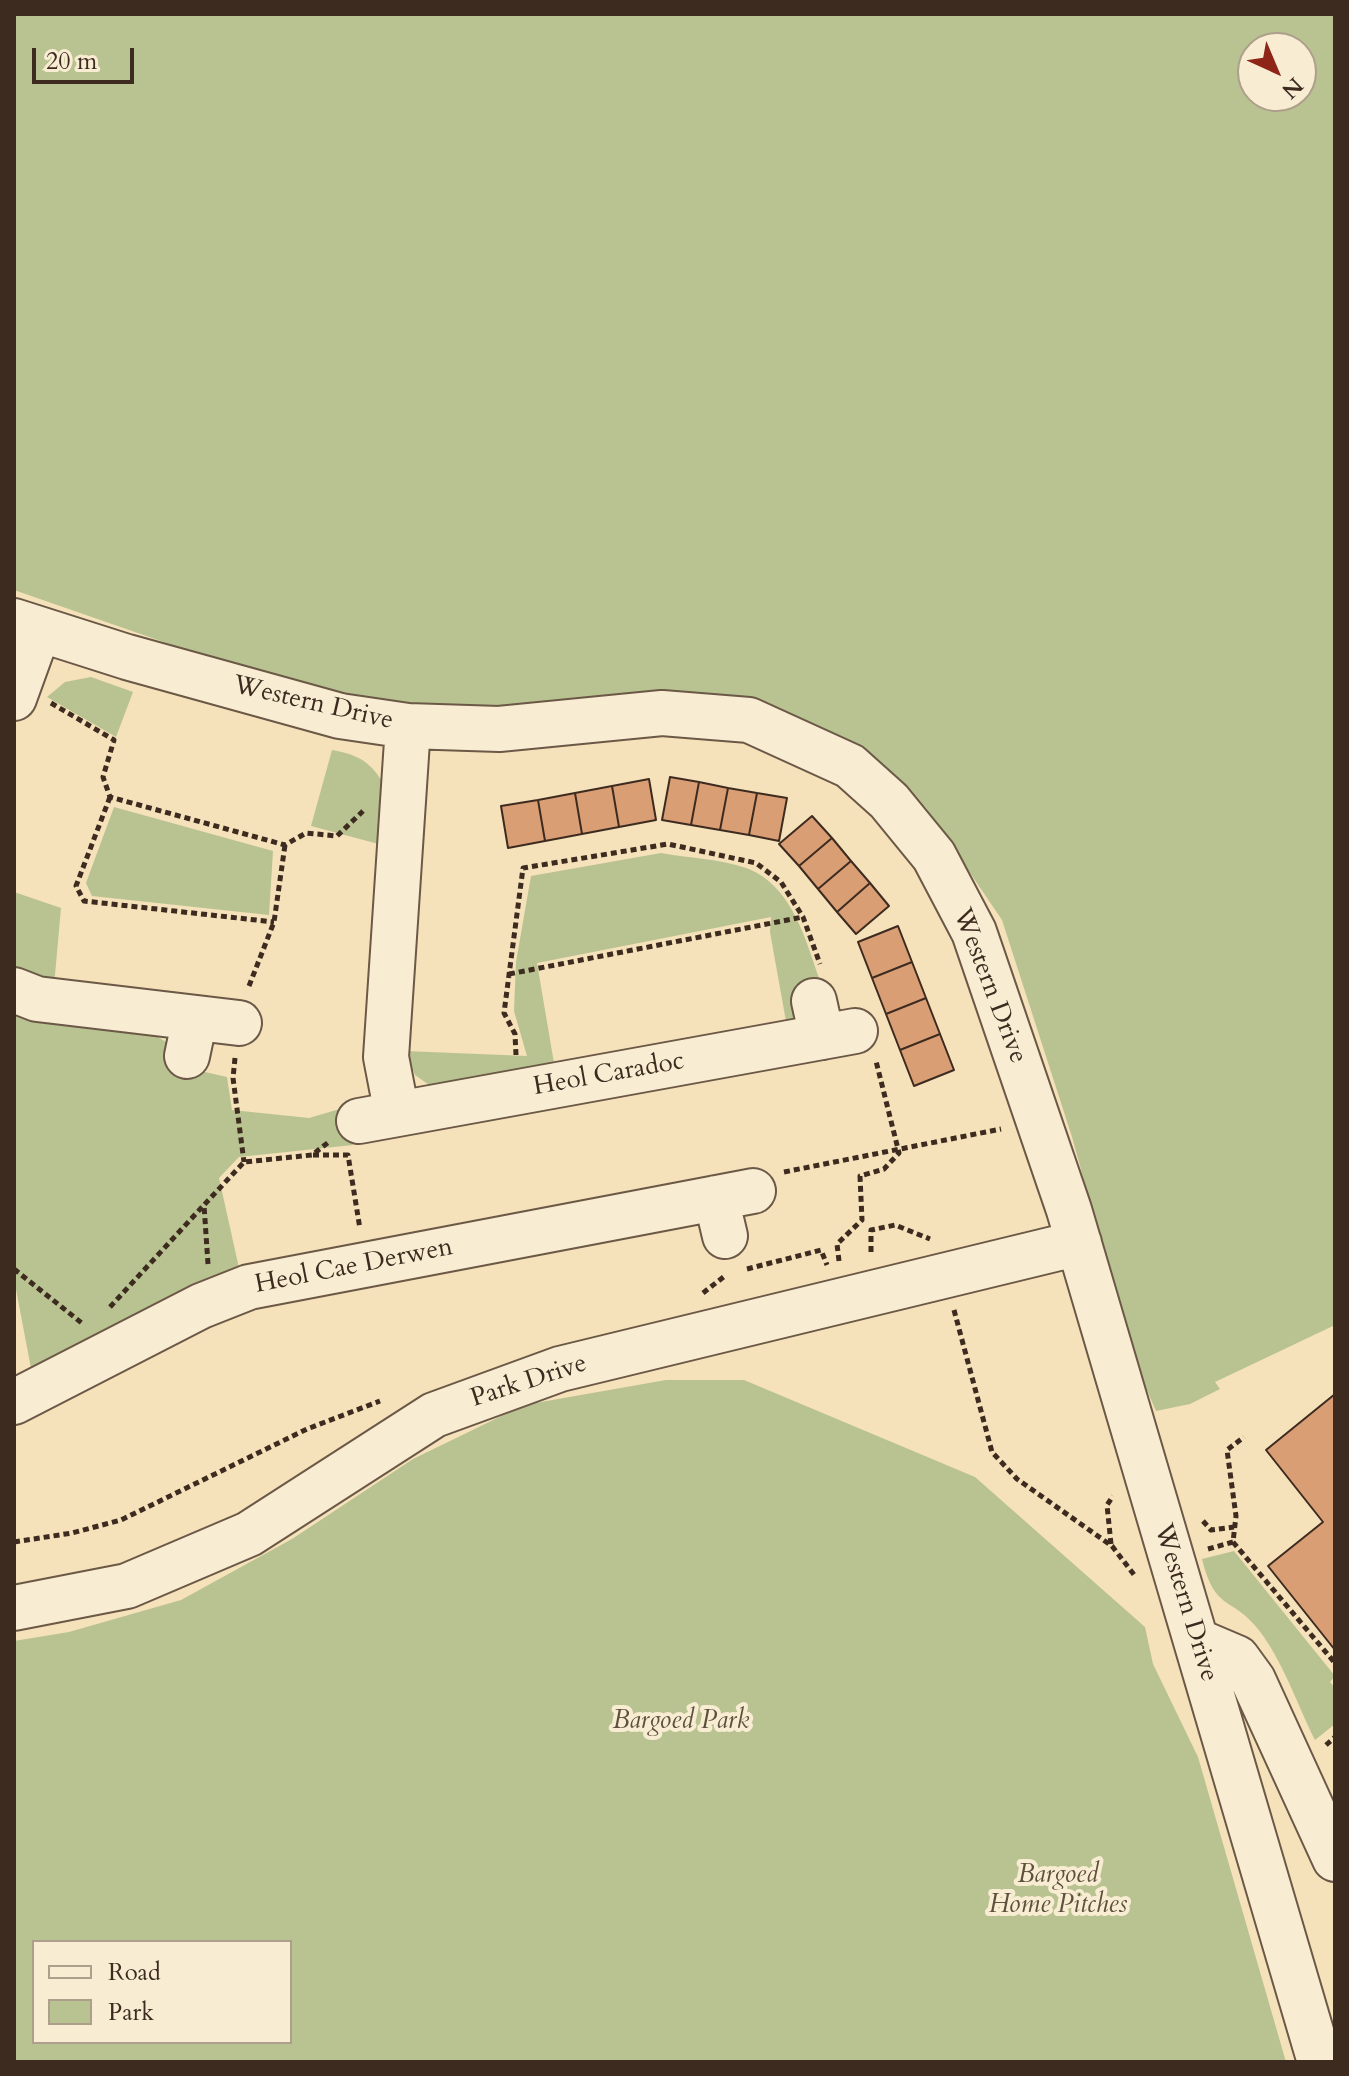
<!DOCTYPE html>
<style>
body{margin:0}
#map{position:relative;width:1349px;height:2076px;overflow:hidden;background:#f5e1ba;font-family:Cardo,serif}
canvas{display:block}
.frame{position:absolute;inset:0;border:16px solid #3d2b20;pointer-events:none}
.legend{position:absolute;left:32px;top:1940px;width:260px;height:104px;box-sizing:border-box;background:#f8ecd2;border:2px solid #ad9f8b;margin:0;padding:10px 14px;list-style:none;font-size:24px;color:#3d2b20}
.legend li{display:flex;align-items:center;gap:16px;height:40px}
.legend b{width:40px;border:2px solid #ad9f8b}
.north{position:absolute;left:1237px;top:32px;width:80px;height:80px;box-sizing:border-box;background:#f8ecd2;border:2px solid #ad9f8b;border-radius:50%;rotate:136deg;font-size:22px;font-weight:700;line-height:32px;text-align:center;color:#3d2b20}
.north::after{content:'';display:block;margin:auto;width:28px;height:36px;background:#8f2418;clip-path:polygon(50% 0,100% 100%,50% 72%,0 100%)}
.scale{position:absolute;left:32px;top:48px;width:102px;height:36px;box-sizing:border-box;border:4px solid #3d2b20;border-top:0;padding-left:10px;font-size:24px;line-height:28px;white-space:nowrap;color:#3d2b20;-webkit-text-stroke:6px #f8ecd2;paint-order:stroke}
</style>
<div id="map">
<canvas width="1349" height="2076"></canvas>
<div class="frame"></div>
<ul class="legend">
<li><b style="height:10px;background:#f8ecd2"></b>Road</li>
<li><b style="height:22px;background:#b9c391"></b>Park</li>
</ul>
<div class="north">N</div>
<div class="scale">20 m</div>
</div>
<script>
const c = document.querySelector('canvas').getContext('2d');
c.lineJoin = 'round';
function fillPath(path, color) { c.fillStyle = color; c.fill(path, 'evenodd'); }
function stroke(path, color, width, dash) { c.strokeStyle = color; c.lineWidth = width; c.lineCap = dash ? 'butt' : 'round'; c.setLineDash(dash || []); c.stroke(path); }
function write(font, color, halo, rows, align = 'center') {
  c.font = font + ' Cardo,serif'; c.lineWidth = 8; c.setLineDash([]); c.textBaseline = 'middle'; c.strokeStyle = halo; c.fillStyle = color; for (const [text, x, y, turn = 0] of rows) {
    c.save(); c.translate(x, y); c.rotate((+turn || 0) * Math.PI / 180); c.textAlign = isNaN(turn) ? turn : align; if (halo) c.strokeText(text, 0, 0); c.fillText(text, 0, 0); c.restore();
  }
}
const green = new Path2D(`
 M14 14H1335V1325L1215 1382 1220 1389 1190 1404 1156 1411 1133 1358 1072 1137 1002 920 926 808 859 750 491 711 345 705 14 590ZM1253 48H1301V96H1253Z
 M91 677 133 692 116 737 47 697 65 682Z
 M332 750C369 756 376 770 394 801L386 846 311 826Z
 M114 807 273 851 269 915 92 896 86 883Z
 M661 853C688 858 720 859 746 868 795 886 807 946 823 989L787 1027 770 932 771 917 537 963 555 1069 432 1087 415 1075 405 1051 527 1056 514 1011 516 962 531 876Z
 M14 892 61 908 54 986 14 971Z
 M14 1012 143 1027 166 1042 170 1064 227 1077 232 1110 309 1118 343 1108 353 1145 239 1157 219 1178 241 1277 34 1384 14 1279Z
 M666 1380H744L975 1477 1145 1627 1153 1664 1198 1757 1286 2062H14V1641L69 1632 181 1600 292 1539 413 1459 524 1405ZM34 1942H290V2042H34Z
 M1234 1551 1335 1676 1330 1682 1335 1688V1724L1315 1740C1297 1704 1283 1661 1258 1629 1232 1596 1215 1612 1202 1559Z`);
const building = new Path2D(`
 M670 777 699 782 691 825 662 820Z
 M649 779 656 820 619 827 612 786Z
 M699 782 728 788 720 830 691 825Z
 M612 786 619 827 582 834 575 793Z
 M728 788 757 793 749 835 720 830Z
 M575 793 582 834 545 841 538 800Z
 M757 793 787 798 779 841 749 835Z
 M538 800 545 841 508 848 501 806Z
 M812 816 832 838 799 866 779 844Z
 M832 838 851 861 818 889 799 866Z
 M851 861 870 883 837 912 818 889Z
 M870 883 889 906 856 934 837 912Z
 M898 926 912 962 872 978 858 942Z
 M912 962 926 998 886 1014 872 978Z
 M926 998 940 1034 900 1050 886 1014Z
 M940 1034 954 1070 914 1086 900 1050Z
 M1335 1394V1650L1268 1566 1323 1522 1266 1450Z`);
const path = new Path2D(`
 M51 703 114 740 103 777 110 797 285 845 306 833 337 836 363 811
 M110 797 76 886 84 901 274 922
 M509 974 803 917
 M249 986 274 922 285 845
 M516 1055 515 1034 504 1013 523 868 668 844 756 863 781 882 803 917 820 964
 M235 1058 233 1078 244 1162
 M313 1155H348L360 1229
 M784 1172 1001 1129
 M871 1252V1230L895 1225 930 1239
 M839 1261 837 1244 862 1220 860 1176 884 1169 899 1153 876 1061
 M208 1264 204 1205 244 1162 312 1155 330 1141
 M14 1269 83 1324
 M747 1269 821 1250 827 1265
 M703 1293 726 1275
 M110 1307 203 1206
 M954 1310 992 1452 1017 1479 1112 1546 1135 1576
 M1203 1521 1211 1530 1234 1527
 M14 1542 72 1533 121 1520 307 1429 380 1401
 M1233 1542 1335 1663
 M1111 1544 1107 1505 1113 1496
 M1208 1549 1233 1542 1236 1516 1227 1450 1244 1437
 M1326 1745 1335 1737`);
const minor = new Path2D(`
 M14 621 127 657 340 716 408 726 499 729 662 713 749 720 850 766 889 801 934 856 974 932 1069 1210 1320 2062
 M14 698 39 629
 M14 990 37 999 239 1023
 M814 1001 822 1037
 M187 1056 195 1018
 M397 1114 386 1057 408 726
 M359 1121 855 1031
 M716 1198 725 1236
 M14 1402 201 1306 249 1287 753 1191
 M14 1608 127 1586 249 1534 434 1415 560 1369 1079 1243
 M1197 1641 1237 1658 1253 1680 1335 1859`);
const streetNames = [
 ["Western Drive",313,704,13],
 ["Western Drive",989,986,69],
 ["Heol Caradoc",609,1075,-10],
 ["Heol Cae Derwen",354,1267,-11],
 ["Park Drive",529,1382,-18],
 ["Western Drive",1185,1603,73]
];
const parkNames = [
 ["Bargoed Park",681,1722],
 ["Bargoed",1058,1876],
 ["Home Pitches",1058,1906]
];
fillPath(green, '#b9c391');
fillPath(building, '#da9e75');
stroke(building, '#3d2b20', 2);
stroke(minor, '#6b5846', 48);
stroke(path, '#3d2b20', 5, [6, 4]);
stroke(minor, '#f8ecd2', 44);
write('26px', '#3d2b20', '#f8ecd2', streetNames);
write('italic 26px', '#5c513c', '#f8ecd2', parkNames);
</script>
